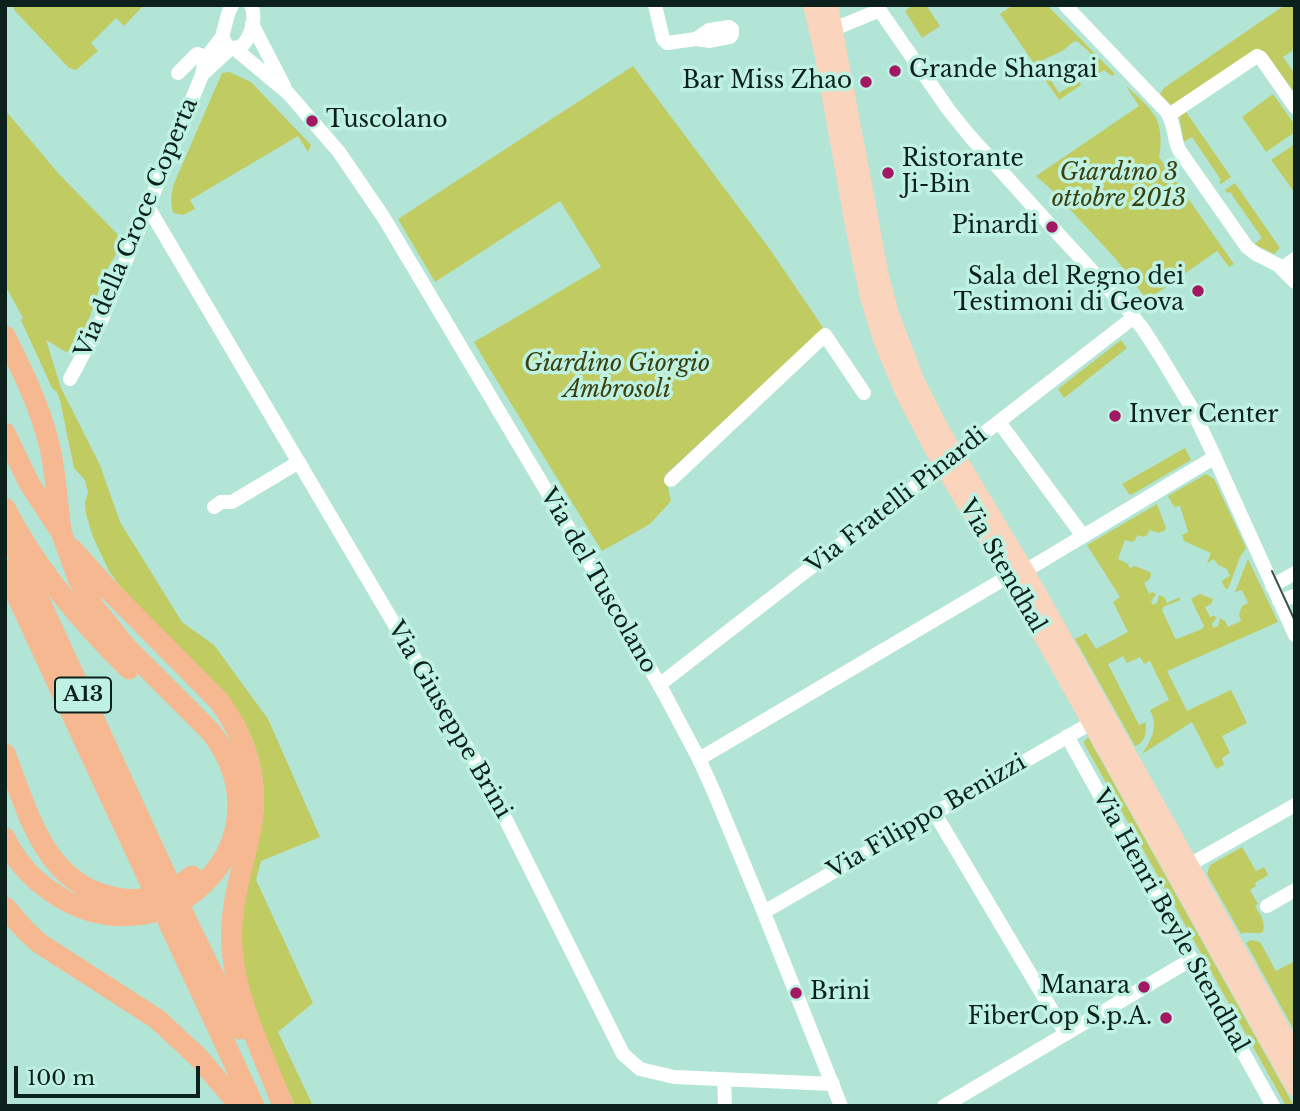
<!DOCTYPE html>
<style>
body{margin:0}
#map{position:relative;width:1300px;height:1111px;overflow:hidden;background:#b2e5d5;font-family:"Libre Baskerville",serif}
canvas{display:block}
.frame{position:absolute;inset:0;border:7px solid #0d211c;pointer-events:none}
.scale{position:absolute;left:14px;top:1066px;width:186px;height:32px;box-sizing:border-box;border:4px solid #0d211c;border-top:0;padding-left:9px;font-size:21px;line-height:24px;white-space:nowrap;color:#0d211c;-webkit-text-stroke:5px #bff2e2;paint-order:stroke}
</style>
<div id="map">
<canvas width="1300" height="1111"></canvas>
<div class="frame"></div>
<div class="scale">100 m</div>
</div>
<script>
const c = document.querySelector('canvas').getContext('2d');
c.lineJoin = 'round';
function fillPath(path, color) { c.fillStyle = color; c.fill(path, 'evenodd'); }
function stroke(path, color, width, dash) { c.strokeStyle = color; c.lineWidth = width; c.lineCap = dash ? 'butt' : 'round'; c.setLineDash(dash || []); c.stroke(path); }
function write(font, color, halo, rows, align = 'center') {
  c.font = font + ' "Libre Baskerville",serif'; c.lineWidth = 7; c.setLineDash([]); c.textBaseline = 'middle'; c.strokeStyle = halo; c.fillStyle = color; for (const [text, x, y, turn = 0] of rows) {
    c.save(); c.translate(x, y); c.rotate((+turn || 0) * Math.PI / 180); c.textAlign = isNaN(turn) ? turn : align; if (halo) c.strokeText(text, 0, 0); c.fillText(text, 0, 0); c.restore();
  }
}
const green = new Path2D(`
 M144 5 124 26 116 18 91 43 98 51 76 70 69 68 15 11 13 6Z
 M913 5H926L940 26 922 38 905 11Z
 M1013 5H1047L1115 74 1112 76 1104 70 1090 79 1087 74 1099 64 1096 58 1079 43 1076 41C1070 43 1067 48 1062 51 1055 55 1048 56 1041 62V65L1059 93 1078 81 1081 85 1059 100 1000 14Z
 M1285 5H1295V49L1283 57 1295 74V93L1265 52 1259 49 1173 107 1160 94 1164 88Z
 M633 66 769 248 824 329 665 475 671 501 650 524 602 551 491 371 474 342 601 267 560 201 435 282 398 219Z
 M229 72 251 82 311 145 308 152 298 136 190 200 195 209 183 215 173 213 171 200 173 186 222 73Z
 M1126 86C1135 94 1148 105 1155 116 1161 125 1162 147 1159 157L1234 264 1229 267 1217 251 1147 300 1115 258 1052 190 1036 176 1139 106Z
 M1273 94 1295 125V132L1266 152 1242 117Z
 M5 110 58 173 124 241 104 274 90 316 77 347 66 352 46 340 61 388 100 465 120 522 182 622 214 645 268 719 320 837 261 861 256 880 313 1003 278 1032 313 1106H295L264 1035 243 975 241 912 264 809C265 771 256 735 233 705L118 584 108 569 93 537 86 514 85 502 88 493 85 480 74 468 60 400 57 392 52 388 21 320 23 318 5 285Z
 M1186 112 1231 177 1221 184 1219 182 1221 180 1192 137 1184 142 1179 116Z
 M1295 144V193L1271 160Z
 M1235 183 1280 248 1274 254 1254 244 1262 238 1230 192 1227 193 1225 190Z
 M1121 340 1127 348 1064 398 1058 389Z
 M1185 448 1191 460 1131 495 1129 494 1122 484Z
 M1206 474 1214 479 1246 548 1240 557 1228 589 1225 588 1222 582 1224 579 1230 576 1227 569 1218 565 1214 559 1207 563 1211 553 1184 541 1182 535 1188 532 1180 506 1174 507 1168 496Z
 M1157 504 1166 528 1165 530 1159 533 1150 530 1147 535 1144 537 1138 535 1135 540 1132 542 1125 540 1118 559 1127 563 1130 568 1135 566 1150 572 1151 575 1149 580 1144 583 1149 594 1152 592 1156 594 1151 601 1153 605 1157 603 1159 595 1164 597 1167 603 1180 597V600L1163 607 1162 610 1175 638 1177 639 1202 629 1204 626 1191 599 1200 594 1213 599 1211 604 1205 607 1210 617 1214 616 1217 617 1212 624 1214 628 1218 626 1220 618 1225 621 1228 627 1241 621 1239 615 1242 606 1248 603 1242 590 1235 592 1248 559 1278 622 1167 671 1187 711 1231 690 1247 723 1222 736 1230 753 1222 758 1224 765 1216 769 1192 722 1142 754C1151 740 1159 727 1150 710L1169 700 1150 661 1144 664 1140 657 1127 663 1123 656 1108 664 1139 725 1146 722C1146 733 1146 742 1135 746L1075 639 1086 633 1096 649 1128 632 1113 602 1120 597 1087 545Z
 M1088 737 1294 1106H1286L1085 745 1084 742Z
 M1242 847 1256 871 1264 867 1268 875 1255 883 1256 886 1250 890 1258 904 1255 906C1260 914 1266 922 1263 932 1256 935 1248 931 1241 934L1207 874 1210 865Z
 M1251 940 1260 942 1276 971 1295 961V1032L1246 943Z`);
const minor = new Path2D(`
 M232 5 228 14 222 37 227 46 231 48 241 47C251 37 257 18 251 5
 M655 5 663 39 667 43 696 39
 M876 5 948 109 968 134 1030 203 1127 309 1143 329 1161 357 1190 405 1211 449 1295 635
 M1065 5 1167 112C1175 124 1173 137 1179 150L1247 247 1256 254 1278 265 1295 282
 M252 24 284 86
 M729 27 732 29V34L730 37 710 41 696 39 709 30Z
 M834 29 880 10
 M234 48 288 93 339 152 384 218 609 596 665 695 699 759 714 792 760 903 841 1106
 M178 73 197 54 206 57
 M202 75 231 48
 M1169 115 1257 56 1261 58 1295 107
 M148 207 484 776 623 1054 640 1069 674 1077 833 1084
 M1282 268 1295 259
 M70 379 101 321 202 75 205 59 222 37
 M999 422 1083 536
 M671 480 825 335 864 393
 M214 507 221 502H232L299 462
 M1025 571 1215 457
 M1272 586 1295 573
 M1279 601 1295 596
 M659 685 1134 317
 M1067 736 1273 1106
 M699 759 1009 576
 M934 812 1066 1034
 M1189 865 1295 805
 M1267 906 1295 890
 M764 912 1091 723
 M724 1080 725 1106
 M944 1106 1192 959`);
const major = new Path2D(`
 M812 5 823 52 854 225 869 297 882 340 904 392 935 452 1017 590 1295 1087
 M829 5 880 276 890 314 905 353 915 380 941 431 1025 571 1295 1054`);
const highway = new Path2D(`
 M5 336C23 372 41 409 50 448 56 475 57 503 61 530
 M5 433 29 483 61 532 79 581 94 607 127 648 211 732C297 845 159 971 49 890 30 877 15 859 5 838
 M5 508C36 569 81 622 129 669
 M12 541 190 928 240 1029
 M72 549 108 589 219 701C249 742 261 787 249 838 241 874 229 910 232 948 236 1003 264 1055 283 1106
 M5 570 254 1106
 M5 754C30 816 45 889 123 899 148 902 172 892 192 876
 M5 907 25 930 39 943 157 1019 198 1057 240 1106`);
const tram = new Path2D(`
 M1272 571 1295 621`);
const markers = [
 [895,71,7,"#a21863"],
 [866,82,7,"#a21863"],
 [312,121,7,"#a21863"],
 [888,173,7,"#a21863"],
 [1052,227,7,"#a21863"],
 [1198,291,7,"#a21863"],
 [1115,416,7,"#a21863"],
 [1144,987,7,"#a21863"],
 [796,993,7,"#a21863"],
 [1166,1018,7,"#a21863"]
];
const shields = [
 [83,695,56]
];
const shieldNames = [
 ["A13",83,695]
];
const poiNames = [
 ["Grande Shangai",909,71],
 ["Bar Miss Zhao",852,82,"right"],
 ["Tuscolano",326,121],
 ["Ristorante",902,160],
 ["Ji-Bin",902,186],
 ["Pinardi",1038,227,"right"],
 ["Sala del Regno dei",1184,278,"right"],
 ["Testimoni di Geova",1184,304,"right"],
 ["Inver Center",1129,416],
 ["Manara",1130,987,"right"],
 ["Brini",810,993],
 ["FiberCop S.p.A.",1152,1018,"right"]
];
const parkNames = [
 ["Giardino 3",1119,174],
 ["ottobre 2013",1119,200],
 ["Giardino Giorgio",617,365],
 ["Ambrosoli",617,391]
];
const streetNames = [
 ["Via della Croce Coperta",137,228,-67],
 ["Via Fratelli Pinardi",897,501,-38],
 ["Via Stendhal",1002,566,60],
 ["Via del Tuscolano",598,581,60],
 ["Via Giuseppe Brini",449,720,60],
 ["Via Filippo Benizzi",927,817,-30],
 ["Via Henri Beyle Stendhal",1170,921,61]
];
fillPath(green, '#c0cb62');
stroke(minor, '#fff', 14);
stroke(major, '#fad4bc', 18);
stroke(highway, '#f6b890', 21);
stroke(tram, '#38544c', 2);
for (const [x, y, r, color] of markers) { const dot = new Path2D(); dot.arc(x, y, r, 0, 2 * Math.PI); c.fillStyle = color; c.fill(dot); stroke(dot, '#bff2e2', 2.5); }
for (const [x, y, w] of shields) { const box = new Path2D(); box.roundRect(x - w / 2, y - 17.5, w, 35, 5); c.fillStyle = '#bff2e2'; c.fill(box); stroke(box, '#0d211c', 2); }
write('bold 21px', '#0d211c', null, shieldNames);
write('23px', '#0d211c', '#bff2e2', poiNames, 'left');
write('italic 23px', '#3b400f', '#bff2e2', parkNames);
write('23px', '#0d211c', '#bff2e2', streetNames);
</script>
